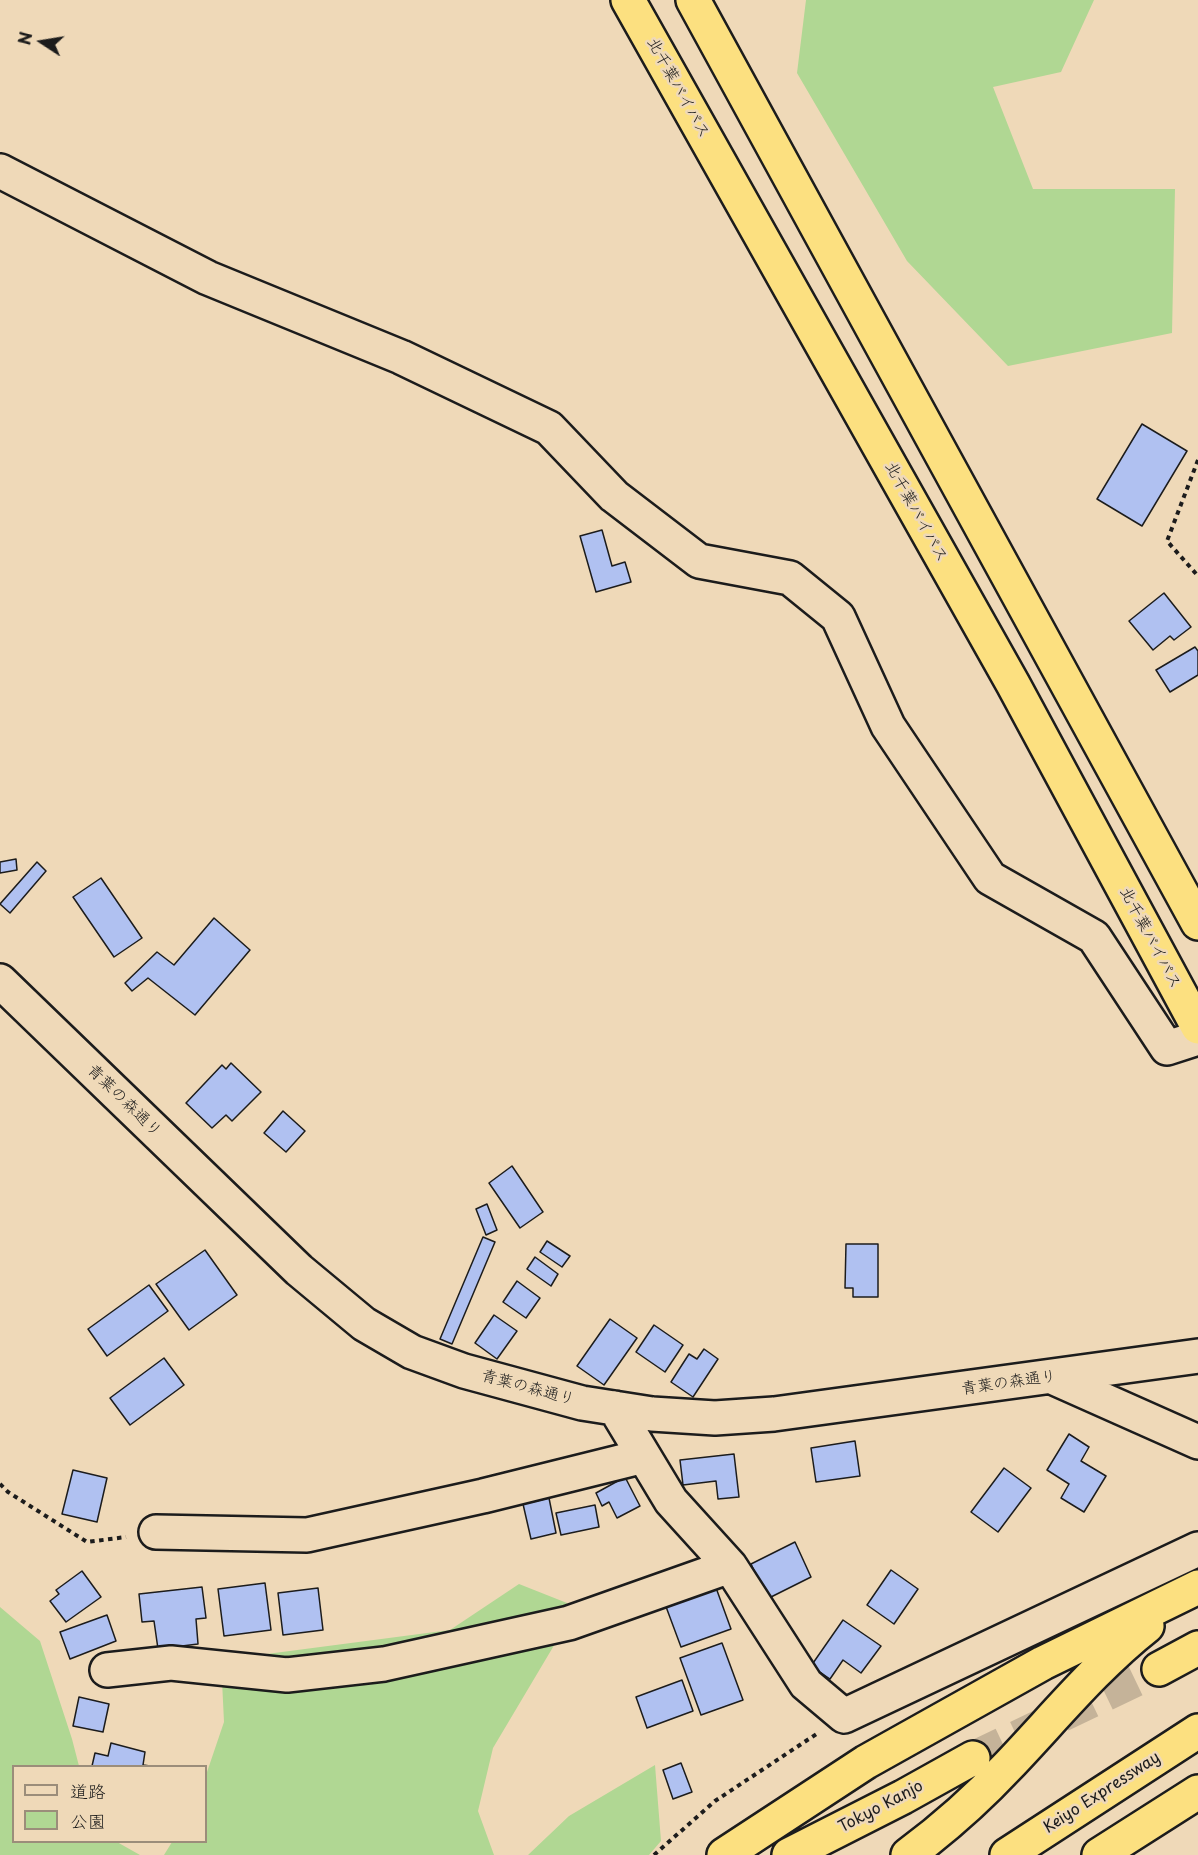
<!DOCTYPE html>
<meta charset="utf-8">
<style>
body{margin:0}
#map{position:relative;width:1198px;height:1855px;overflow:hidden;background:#efd9b8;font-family:"Playpen Sans","Klee One",sans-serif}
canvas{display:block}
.legend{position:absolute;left:12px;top:1765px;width:195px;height:78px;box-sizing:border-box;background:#efd9b8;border:2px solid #9b8d7a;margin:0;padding:8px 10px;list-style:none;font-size:18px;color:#1c1c1c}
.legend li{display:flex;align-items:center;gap:12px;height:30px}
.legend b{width:30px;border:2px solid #9b8d7a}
.north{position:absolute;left:12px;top:12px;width:60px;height:60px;-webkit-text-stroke:4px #efd9b8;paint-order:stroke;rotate:282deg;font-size:16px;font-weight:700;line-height:24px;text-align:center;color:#1c1c1c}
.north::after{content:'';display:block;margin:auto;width:21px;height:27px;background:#1c1c1c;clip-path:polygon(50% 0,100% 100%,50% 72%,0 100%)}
</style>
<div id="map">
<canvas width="1198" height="1855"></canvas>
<ul class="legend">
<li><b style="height:8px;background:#efd9b8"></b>道路</li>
<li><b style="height:16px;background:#b0d793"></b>公園</li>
</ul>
<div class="north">N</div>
</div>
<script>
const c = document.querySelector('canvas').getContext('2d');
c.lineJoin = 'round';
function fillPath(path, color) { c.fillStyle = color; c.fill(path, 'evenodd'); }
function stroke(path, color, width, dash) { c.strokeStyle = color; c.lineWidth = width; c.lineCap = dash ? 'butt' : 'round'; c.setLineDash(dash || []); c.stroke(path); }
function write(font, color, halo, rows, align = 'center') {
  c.font = font + ' "Playpen Sans","Klee One",sans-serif'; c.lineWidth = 5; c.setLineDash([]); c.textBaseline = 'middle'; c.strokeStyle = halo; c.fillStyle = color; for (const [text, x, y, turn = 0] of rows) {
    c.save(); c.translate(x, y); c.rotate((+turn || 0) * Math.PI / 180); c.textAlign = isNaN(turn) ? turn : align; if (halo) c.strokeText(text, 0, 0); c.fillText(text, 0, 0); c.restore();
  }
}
const green = new Path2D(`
 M806 0H1094L1061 72 993 87 1033 189H1175L1172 333 1008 366 907 261 797 73Z
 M519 1584 567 1603 559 1637 493 1748 478 1811 494 1855H164L172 1842H206V1775L224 1722 221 1660 450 1630Z
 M0 1607 40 1641 72 1739 79 1766H14V1842H117L140 1855H0Z
 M655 1765 661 1841 649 1855H528L569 1816Z`);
const building = new Path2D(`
 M1142 424 1187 451 1142 526 1097 499Z
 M602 530 612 566 625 562 631 582 596 592 580 536Z
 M1164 593 1191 627 1174 640 1170 636 1153 650 1129 621Z
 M1195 647 1198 651V675L1170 692 1156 670Z
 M16 859 17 870 0 873V862Z
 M37 862 46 871 10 913 0 904Z
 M101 878 142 938 114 957 73 897Z
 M214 918 250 950 195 1015 148 978 132 991 125 983 157 952 174 965Z
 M231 1063 261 1092 232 1121 226 1115 212 1128 186 1103 222 1065 226 1069Z
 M283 1111 305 1131 286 1152 264 1133Z
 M512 1166 543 1212 520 1228 489 1183Z
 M487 1204 497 1230 486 1235 476 1209Z
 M483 1237 495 1242 452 1344 440 1339Z
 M547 1241 570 1256 562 1267 540 1252Z
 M846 1244H878V1297H853V1288H845Z
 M205 1250 237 1295 189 1330 156 1284Z
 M535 1257 558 1274 551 1286 527 1269Z
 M517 1281 540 1298 526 1318 503 1302Z
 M149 1285 168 1311 107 1356 88 1329Z
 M494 1315 517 1331 497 1359 475 1343Z
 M610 1319 637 1338 604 1385 577 1366Z
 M654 1325 683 1345 665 1372 636 1352Z
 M704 1349 718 1359 693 1397 671 1382 689 1354 697 1359Z
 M164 1358 184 1385 130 1425 110 1398Z
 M1069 1434 1089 1447 1081 1461 1106 1476 1084 1512 1061 1498 1069 1484 1047 1470Z
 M855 1441 860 1476 816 1482 811 1448Z
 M734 1454 739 1497 718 1499 716 1481 683 1485 680 1460Z
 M1004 1468 1031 1488 998 1532 971 1512Z
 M73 1470 107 1478 97 1522 62 1514Z
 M625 1477 640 1506 617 1518 609 1502 602 1506 596 1493Z
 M549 1498 556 1533 531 1539 523 1504Z
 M595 1505 599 1527 561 1535 556 1513Z
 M795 1542 811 1577 767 1599 751 1564Z
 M891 1570 918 1589 894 1624 867 1605Z
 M82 1571 101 1597 66 1622 50 1601 59 1594 56 1590Z
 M265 1583 271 1630 224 1636 218 1589Z
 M715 1585 731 1629 681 1647 665 1604Z
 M202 1587 206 1618 196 1619 198 1644 158 1649 154 1621 142 1622 139 1594Z
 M318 1588 323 1630 283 1635 278 1593Z
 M107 1615 116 1641 70 1659 60 1632Z
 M843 1620 881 1646 861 1673 843 1660 830 1679 811 1666Z
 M722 1643 743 1700 701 1715 680 1658Z
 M682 1680 693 1711 647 1728 636 1697Z
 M79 1697 109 1704 103 1732 73 1726Z
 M111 1743 145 1752 143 1765 150 1766H92L95 1753 108 1756Z
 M681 1763 692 1792 673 1799 663 1770Z`);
const highwayTunnel = new Path2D(`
 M973 1758 1159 1669`);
const path = new Path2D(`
 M1198 460 1167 541 1198 576
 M0 1484 8 1492 87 1542 126 1537
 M654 1855 715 1801 818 1733`);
const minor = new Path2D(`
 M0 171 208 278 401 357 549 428 614 496 699 561 790 578 838 617 888 726 990 878 1094 937 1167 1048 1198 1038
 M0 981 299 1270 364 1324 412 1352 464 1371 582 1403 652 1414 715 1418 774 1414 1198 1356
 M1052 1377 1198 1442
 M615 1408 671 1501 730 1566 806 1684 844 1716 1198 1549
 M156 1532 307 1535 483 1496 644 1456
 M107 1670 171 1663 287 1675 384 1664 569 1623 730 1566`);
const highway = new Path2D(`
 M628 0 1013 684 1198 1027
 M693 0 1198 923
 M1159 1669 1198 1648
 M724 1855 866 1762 1043 1663 1198 1587
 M789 1855 903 1797 973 1758
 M908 1855C943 1829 978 1798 1008 1766 1053 1719 1095 1667 1147 1626
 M1007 1855 1198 1731
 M1099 1855 1198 1792`);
const streetNames = [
 ["北千葉バイパス",678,88,61],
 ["北千葉バイパス",916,512,61],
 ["北千葉バイパス",1150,938,62],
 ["青葉の森通り",124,1101,44],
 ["青葉の森通り",1009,1383,-8],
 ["青葉の森通り",528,1388,15],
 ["Keiyo Expressway",1102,1793,-33],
 ["Tokyo Kanjo",881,1807,-28]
];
fillPath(green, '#b0d793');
fillPath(building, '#b0c1f1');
stroke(building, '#1c1c1c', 1.5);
stroke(highwayTunnel, '#c5b399', 33, [33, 16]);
stroke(minor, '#1c1c1c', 38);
stroke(highway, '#1c1c1c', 38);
stroke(path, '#1c1c1c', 4, [4.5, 4.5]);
stroke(minor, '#efd9b8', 33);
stroke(highway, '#fce080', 33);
write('16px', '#1c1c1c', '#efd9b8', streetNames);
</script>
